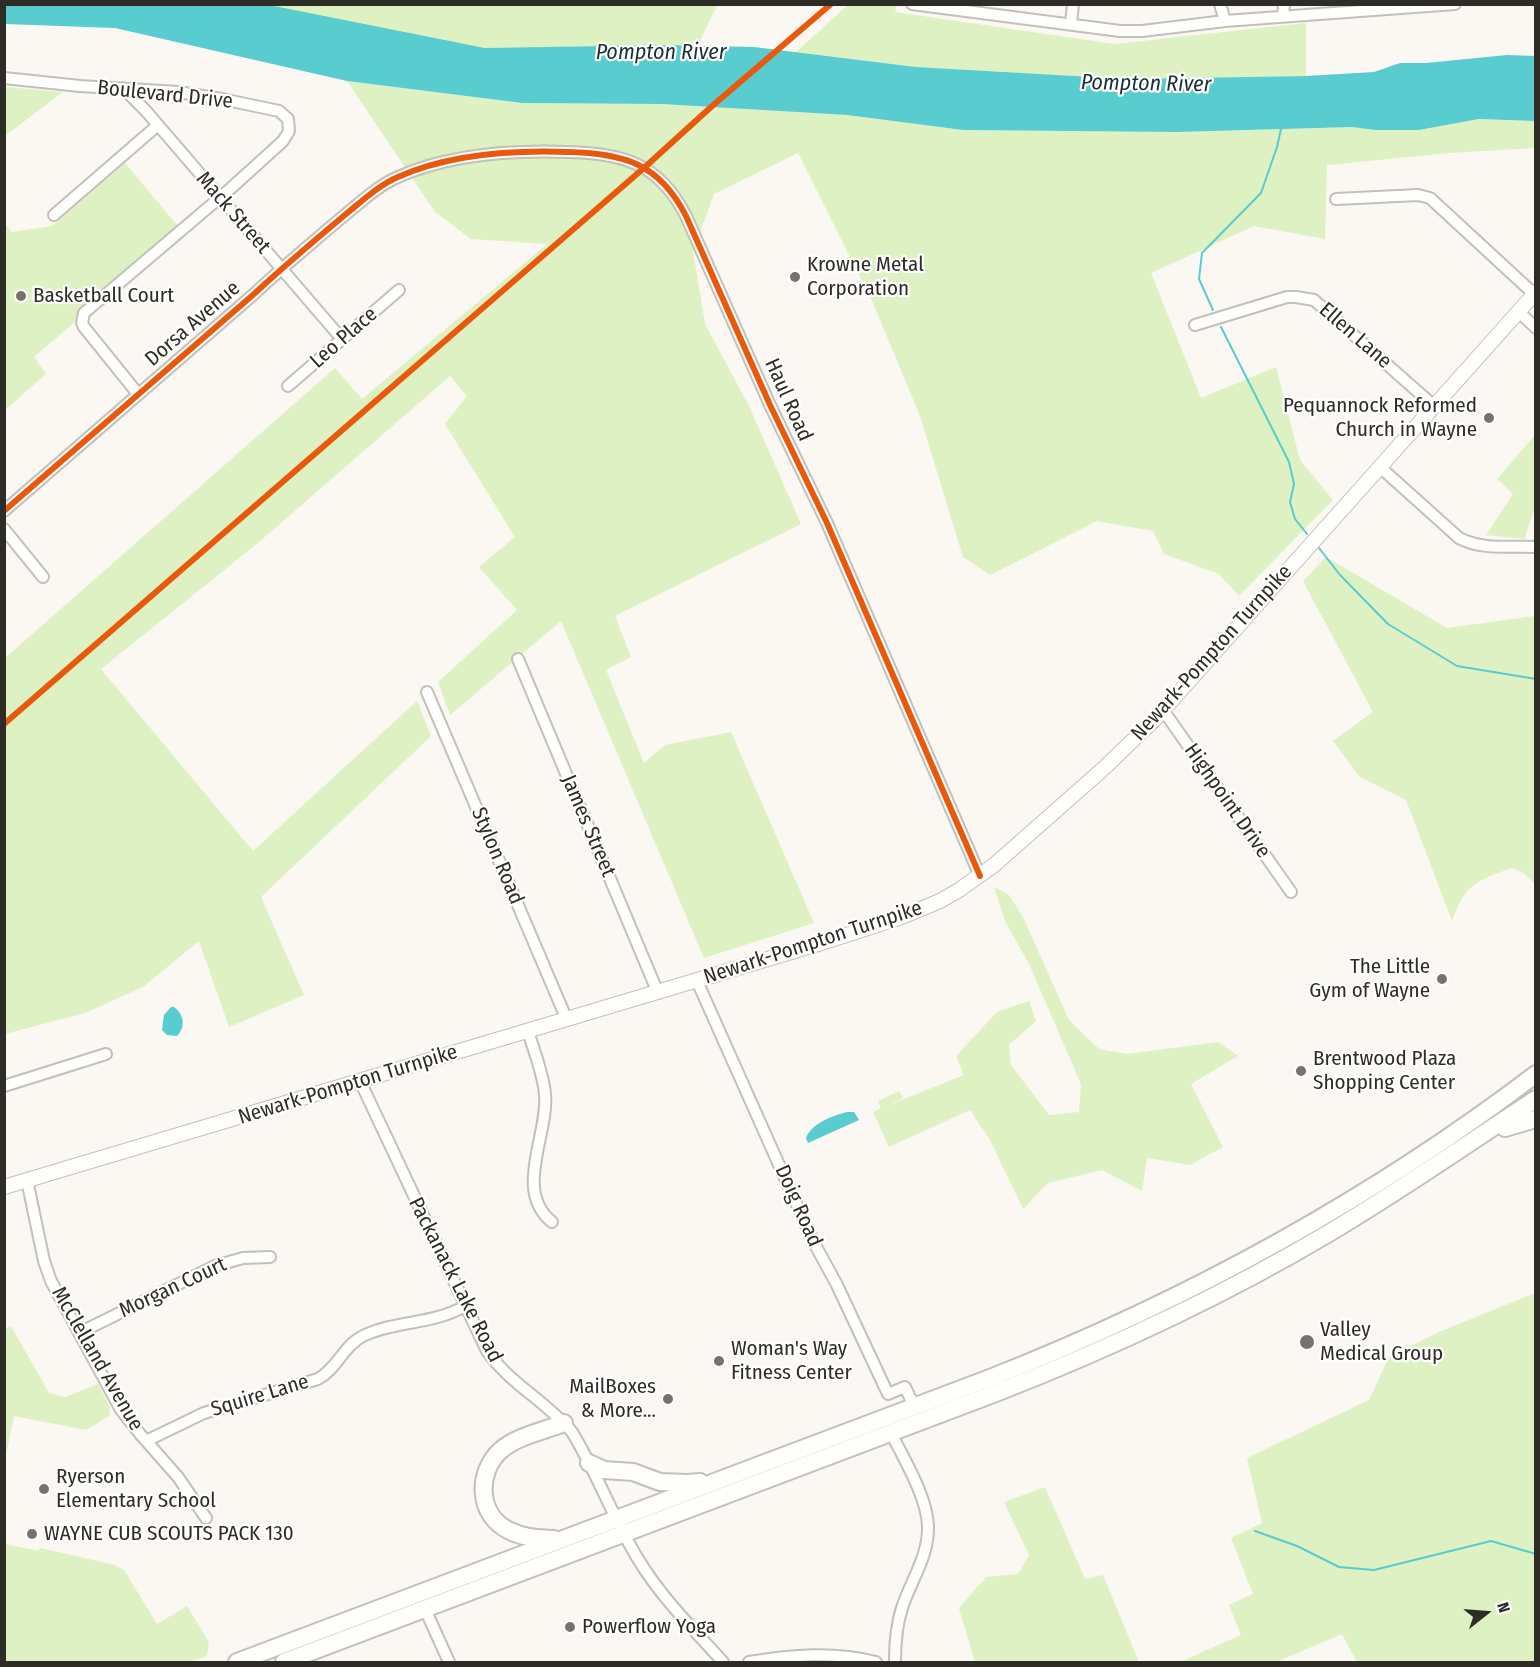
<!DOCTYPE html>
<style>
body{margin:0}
#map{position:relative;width:1540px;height:1667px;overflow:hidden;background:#fbf7f2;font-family:"Fira Sans Condensed",sans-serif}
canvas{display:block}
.frame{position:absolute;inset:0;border:6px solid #2e2c27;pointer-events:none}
.north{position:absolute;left:1456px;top:1583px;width:60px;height:60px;-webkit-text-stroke:4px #fff;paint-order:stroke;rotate:73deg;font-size:16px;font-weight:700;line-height:24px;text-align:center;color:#2e2c27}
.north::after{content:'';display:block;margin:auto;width:21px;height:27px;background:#2e2c27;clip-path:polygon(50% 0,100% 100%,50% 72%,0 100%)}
</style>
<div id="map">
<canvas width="1540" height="1667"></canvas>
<div class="frame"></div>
<div class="north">N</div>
</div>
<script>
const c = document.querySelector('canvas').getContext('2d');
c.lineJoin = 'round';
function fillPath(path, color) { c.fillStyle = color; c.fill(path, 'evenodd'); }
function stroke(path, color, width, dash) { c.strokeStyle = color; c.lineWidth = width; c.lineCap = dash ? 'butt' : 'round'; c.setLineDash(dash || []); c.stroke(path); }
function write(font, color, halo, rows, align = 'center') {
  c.font = font + ' "Fira Sans Condensed",sans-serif'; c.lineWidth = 4.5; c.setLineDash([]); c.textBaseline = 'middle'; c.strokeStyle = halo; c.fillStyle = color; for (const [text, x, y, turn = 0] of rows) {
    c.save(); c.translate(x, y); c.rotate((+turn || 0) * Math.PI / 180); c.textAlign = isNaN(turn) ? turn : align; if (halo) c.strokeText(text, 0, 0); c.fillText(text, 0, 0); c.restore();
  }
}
const green = new Path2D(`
 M264 5H717L698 45 485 48Z
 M848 5H897L895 12 1115 44 1306 23V76L1128 79 916 67 796 52Z
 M347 81 522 103 662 104 847 115 963 130 1177 132 1352 127 1375 130H1419L1479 119 1535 121V148L1450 153 1327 165 1325 239 1254 226 1151 273 1201 398 1276 367 1300 460 1333 500 1239 596 1219 574 1164 554 1153 531 1097 521 990 575 963 557 920 416 873 303 798 153 714 194 693 251 705 324 749 406 801 524 615 616 631 657 606 670 644 763 665 745 731 732 814 923 704 958 561 621 450 715 438 682 517 610 479 567 515 537 445 424 467 396 450 376 259 542 101 669 253 851 417 701 431 736 261 897 304 995 229 1027 199 941 143 987 85 1013 5 1034V658L335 368 362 399 547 244 471 239 435 212Z
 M5 87 63 92 5 136Z
 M125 163 177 225 79 310 75 322 34 357 46 374 5 410 4 222 12 232 52 226Z
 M1535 435V508L1524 539 1486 535 1513 494 1497 479Z
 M1326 557 1447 628 1535 616V884L1522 872 1512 868C1477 880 1465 884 1452 921L1406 800 1360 777 1333 741 1373 712 1303 581Z
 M994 887 1009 895 1023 917 1069 1020 1099 1049 1127 1054 1218 1042 1238 1056 1191 1084 1223 1147 1190 1165 1147 1158 1142 1191 1102 1170 1048 1183 1023 1209 990 1140 970 1110 889 1147 873 1112 881 1108 878 1101 899 1091 903 1098 887 1106 964 1075 956 1056 997 1012 1029 1001 1036 1021 1009 1045 1011 1065 1049 1115 1079 1112 1081 1084 1029 964 1005 921Z
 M1535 1293V1662H1357L1342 1634 1276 1662H1180L1241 1635 1229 1605 1253 1594 1231 1538 1262 1523 1247 1458 1369 1400 1389 1357 1439 1332Z
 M11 1326 49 1393 65 1397 98 1384 110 1407 109 1416 86 1430 14 1416 5 1460 4 1330Z
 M1045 1487 1085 1579 1103 1575 1139 1662H975L959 1608 986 1577 1018 1574 1029 1555 1004 1502Z
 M5 1544 39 1551 40 1548 115 1565 124 1570 157 1624 187 1606 209 1642 207 1656 189 1662H5Z`);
const water = new Path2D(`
 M264 4 485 48 664 45 754 47 916 67 1128 79 1306 76 1374 72 1400 63H1426L1507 55 1535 56V121L1479 119 1419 130H1375L1352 127 1177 132 963 130 847 115 662 104 522 103 347 81 115 28 5 24V5Z
 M171 1007H174C184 1014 186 1027 177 1036L167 1035 162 1030 164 1015Z
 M847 1112H854L859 1120 808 1143 806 1138C812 1123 832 1116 847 1112Z`);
const stream = new Path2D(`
 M1213 310 1199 279 1202 253 1261 193 1277 147 1281 129
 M1221 327 1289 462 1294 484 1290 502 1295 519 1307 534
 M1319 548 1340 575 1388 624 1457 666 1536 679
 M1255 1531 1297 1546 1339 1567 1374 1570 1491 1541 1536 1554`);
const minor = new Path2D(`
 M912 4 1120 31H1142L1225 21 1455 4
 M1220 4 1225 21
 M1283 16 1284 4
 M1071 24 1073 4
 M4 78 80 86 178 92 222 99 279 111 288 119 289 131 283 141 230 189 84 313 82 323 84 327 138 394
 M123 88 146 111 342 339
 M1336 199 1418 195 1430 198 1534 294
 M54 215 158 125
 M1518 311 1536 328
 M1195 325 1287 297H1296L1314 300 1434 406
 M288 386 399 290
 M1380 467 1459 538C1481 550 1511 546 1536 547
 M4 511C87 438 171 367 254 294 284 266 315 240 346 214 362 201 379 185 398 177 450 154 510 150 567 152 623 153 659 163 686 216L770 405 827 523 980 876
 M4 529 43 577
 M518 659 658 993
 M427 692 567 1020
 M1163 710 1291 892
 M697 981 813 1241 837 1285 888 1394 905 1387 914 1406
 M528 1031C534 1051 543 1073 545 1094 549 1134 513 1191 552 1222
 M360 1081 487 1351C510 1384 546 1401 572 1432 597 1473 613 1518 638 1559 661 1597 693 1629 723 1662
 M4 1086 106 1054
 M27 1180 44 1261 51 1281 121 1410 140 1434 178 1477 206 1518
 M79 1333 215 1266 243 1258 270 1257
 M891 1433C904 1459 927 1497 928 1526 929 1556 911 1580 902 1608 896 1626 895 1644 895 1662
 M146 1441 204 1413 318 1379C339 1367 343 1345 365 1335 398 1320 432 1325 465 1306
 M425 1609 449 1662
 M749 1662C791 1655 834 1651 876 1662`);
const major = new Path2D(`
 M4 1187 818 944 899 918 940 901 959 890 993 866 1103 769 1157 717 1536 292`);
const highway = new Path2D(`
 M1505 1128 1536 1119
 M589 1463 604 1470 633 1472 660 1482 687 1483 700 1482
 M554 1539C539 1538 524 1538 510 1531 477 1516 476 1472 501 1450 517 1436 544 1431 564 1423
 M237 1662 990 1378C1185 1301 1369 1201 1536 1074
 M284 1662 996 1393C1111 1348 1223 1296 1329 1233 1400 1191 1467 1144 1536 1099`);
const cycleway = new Path2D(`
 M4 511C87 438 171 367 254 294 284 266 315 240 346 214 362 201 379 185 398 177 450 154 510 150 567 152 623 153 659 163 686 216L770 405 827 523 980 876
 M4 724 645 167 711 107 831 4`);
const markers = [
 [795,277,6,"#76736e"],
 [21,296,6,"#76736e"],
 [1489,418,6,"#76736e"],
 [1442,979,6,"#76736e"],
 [1301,1071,6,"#76736e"],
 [1307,1342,8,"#76736e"],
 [719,1361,6,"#76736e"],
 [668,1399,6,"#76736e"],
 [44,1489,6,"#76736e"],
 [32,1534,6,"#76736e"],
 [570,1627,6,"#76736e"]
];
const streetNames = [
 ["Boulevard Drive",165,95,6],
 ["Mack Street",233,213,49],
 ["Dorsa Avenue",193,324,-41],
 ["Ellen Lane",1355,336,41],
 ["Leo Place",344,338,-41],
 ["Haul Road",788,400,66],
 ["Newark-Pompton Turnpike",1212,653,-48],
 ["Highpoint Drive",1227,801,55],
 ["James Street",588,826,67],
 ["Stylon Road",497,856,67],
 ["Newark-Pompton Turnpike",813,943,-18],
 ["Newark-Pompton Turnpike",348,1085,-17],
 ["Doig Road",798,1206,66],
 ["Packanack Lake Road",455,1280,63],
 ["Morgan Court",173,1288,-25],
 ["McClelland Avenue",97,1359,60],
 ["Squire Lane",260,1396,-17]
];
const poiNames = [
 ["Krowne Metal",807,265],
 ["Corporation",807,289],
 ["Basketball Court",33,296],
 ["Pequannock Reformed",1477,406,"right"],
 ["Church in Wayne",1477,430,"right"],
 ["The Little",1430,967,"right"],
 ["Gym of Wayne",1430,991,"right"],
 ["Brentwood Plaza",1313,1059],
 ["Shopping Center",1313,1083],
 ["Valley",1320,1330],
 ["Medical Group",1320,1354],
 ["Woman's Way",731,1349],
 ["Fitness Center",731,1373],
 ["MailBoxes",656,1387,"right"],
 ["& More...",656,1411,"right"],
 ["Ryerson",56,1477],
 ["Elementary School",56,1501],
 ["WAYNE CUB SCOUTS PACK 130",44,1534],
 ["Powerflow Yoga",582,1627]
];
const waterNames = [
 ["Pompton River",661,53],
 ["Pompton River",1146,84,1]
];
fillPath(green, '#ddf1c3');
fillPath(water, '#58ccce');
stroke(stream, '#58ccce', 2);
stroke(minor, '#c3c0bc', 14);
stroke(major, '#c3c0bc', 16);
stroke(highway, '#c3c0bc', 20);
stroke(minor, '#fefefd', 10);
stroke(major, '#fefefd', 14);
stroke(highway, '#fefefd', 16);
stroke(cycleway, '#e8590c', 6);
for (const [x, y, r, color] of markers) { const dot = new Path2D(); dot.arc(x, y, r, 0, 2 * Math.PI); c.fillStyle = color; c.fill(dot); stroke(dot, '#fff', 2); }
write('21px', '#2e2c27', '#fff', streetNames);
write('21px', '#2e2c27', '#fff', poiNames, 'left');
write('italic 22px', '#193132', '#fff', waterNames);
</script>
